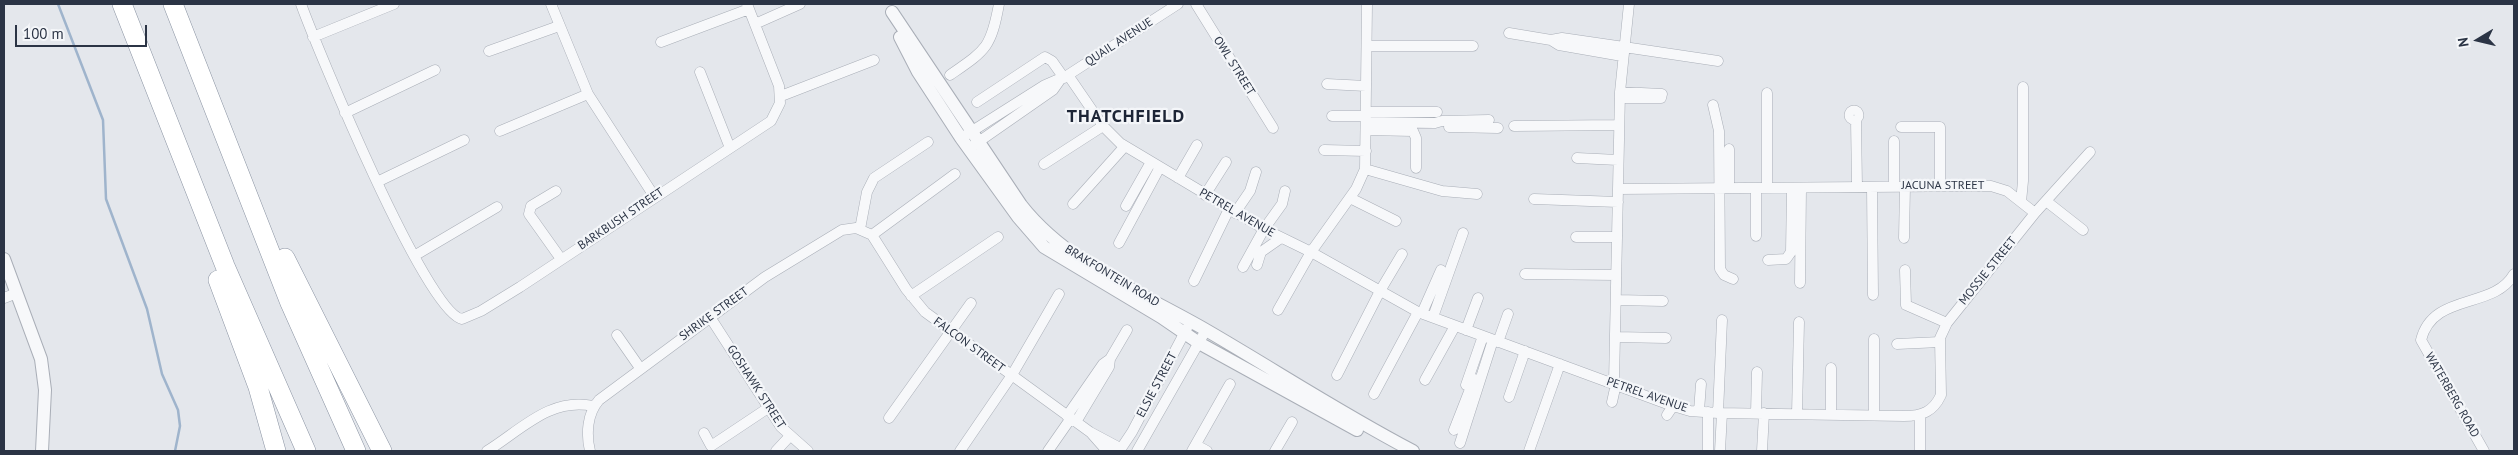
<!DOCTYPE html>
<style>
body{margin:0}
#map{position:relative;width:2518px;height:455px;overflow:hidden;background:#e4e7ec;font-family:"PT Sans",sans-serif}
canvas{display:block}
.frame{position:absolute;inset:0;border:5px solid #2b3445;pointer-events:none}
.north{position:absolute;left:2453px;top:15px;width:50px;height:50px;-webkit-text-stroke:4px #f4f6f9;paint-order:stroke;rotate:261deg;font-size:14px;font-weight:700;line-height:20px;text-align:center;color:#2b3445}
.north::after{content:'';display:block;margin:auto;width:18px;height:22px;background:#2b3445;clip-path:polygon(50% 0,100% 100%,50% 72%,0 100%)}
.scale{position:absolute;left:15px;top:25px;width:132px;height:22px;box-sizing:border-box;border:2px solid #2b3445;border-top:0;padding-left:6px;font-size:15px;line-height:18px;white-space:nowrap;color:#2b3445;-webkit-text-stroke:4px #f4f6f9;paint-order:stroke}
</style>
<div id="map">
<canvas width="2518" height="455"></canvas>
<div class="frame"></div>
<div class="north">N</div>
<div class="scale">100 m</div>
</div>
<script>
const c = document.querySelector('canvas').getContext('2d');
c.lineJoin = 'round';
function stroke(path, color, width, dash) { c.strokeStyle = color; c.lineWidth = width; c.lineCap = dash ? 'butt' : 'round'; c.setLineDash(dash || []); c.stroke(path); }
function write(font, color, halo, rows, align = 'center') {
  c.font = font + ' "PT Sans",sans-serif'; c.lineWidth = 4.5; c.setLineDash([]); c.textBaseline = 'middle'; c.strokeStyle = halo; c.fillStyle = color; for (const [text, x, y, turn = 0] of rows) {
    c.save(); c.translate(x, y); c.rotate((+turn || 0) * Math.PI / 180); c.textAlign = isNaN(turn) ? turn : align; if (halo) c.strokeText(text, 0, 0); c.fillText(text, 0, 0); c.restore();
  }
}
const stream = new Path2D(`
 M58 4 103 120 106 199 147 309 162 374 178 410 180 426 175 451`);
const minor = new Path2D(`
 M301 4C317 48 426 313 462 319L481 311 520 287 771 121 780 103 779 86 747 4
 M551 4 588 94 654 196
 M1196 4 1273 128
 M755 24 800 4
 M1509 33 1551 40 1562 38 1624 47 1718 61
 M313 37 394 4
 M1551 40 1559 45 1622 56
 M661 42 749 9
 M1367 46H1473
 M489 51 559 26
 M700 72 730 148
 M950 75C986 50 991 48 999 4
 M1068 75 1103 126 1120 143 1264 229 1311 252 1418 312 1673 406 1690 411 1718 413 1904 416C1922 416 1933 412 1941 395L1940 338 1947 323 2035 213 2090 152
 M1327 84 1366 86
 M1767 93V188
 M781 96 874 60
 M1620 98H1661L1662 94 1620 92
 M977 102 1045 57 1052 61 1064 78
 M1713 105 1719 131 1720 269 1724 275 1733 279
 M1849.5 115a4.5 4.5 0 1 1 9 0a4.5 4.5 0 1 1-9 0Z
 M1366 112H1437
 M345 113 435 70
 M1332 116H1366
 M1856 120 1857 187
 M1366 122 1435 123 1442 121 1489 120
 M1514 126 1619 125
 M1449 127 1498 128
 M1901 127H1940V186
 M1366 130 1413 131 1416 138V168
 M500 131 588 94
 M966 135 1045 85 1068 75 1178 4
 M1894 141V187
 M974 145 1053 90 1060 80
 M1324 150 1366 151
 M1577 158 1618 160
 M1044 164 1103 126
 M1365 169 1442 191 1477 194
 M1178 178 1197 145
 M377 182 464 140
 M1872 187 1873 295
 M1729 188V149
 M1618 189 1991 186 2007 191 2035 213
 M556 191 531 206 529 214 561 259
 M1205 195 1226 162
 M1350 198 1396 221
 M1534 199 1618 202
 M2046 201 2083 230
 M2021 202 2023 181V87
 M1073 204 1125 146
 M1126 206 1151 162
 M1235 213 1250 191 1256 172
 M860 229 867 192 874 178 928 142
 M872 235 955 174
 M1756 236V188
 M1576 237H1617
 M1904 238 1905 186
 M1119 243 1160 167
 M414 256 497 207
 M1768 260 1786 259 1791 252 1792 188
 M1257 265 1261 252 1281 238
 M1243 267 1264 229 1282 204 1285 191
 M1905 270 1906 305 1947 323
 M1525 274 1616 275
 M1194 281 1229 209
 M1800 283 1801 188
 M911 296 998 237
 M4 298 17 293
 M1616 300 1663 301
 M1278 310 1311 252 1356 189 1365 169 1367 4
 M1422 313 1441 270
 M710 317 781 427 808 451
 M1433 317 1463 233
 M1466 330 1478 298
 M617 335 640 368
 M1615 337 1666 338
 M1874 339V415
 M1498 342 1508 314
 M1897 344 1940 342
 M1337 375 1380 291 1402 254
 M1425 380 1455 326
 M1614 383 1620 92 1629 4
 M1466 385 1483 336
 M1374 394 1418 312
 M1509 397 1525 351
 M1612 402 1616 384
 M1699 411 1701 384
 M1718 413 1722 320
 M1756 413 1757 372
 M1797 414 1799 322
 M1831 414V368
 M1667 415 1673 406
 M1067 416 1103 364 1110 359 1127 330
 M1920 416V451
 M889 418 971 303
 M1076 422 1109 367 1110 359
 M1454 430 1474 379
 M704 433 711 446 768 408
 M1092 434 1107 451
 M1460 443 1493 340
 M1196 445 1207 451
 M1116 450 1122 447 1132 432 1187 328
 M487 451C521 430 550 397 593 406
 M590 451C586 434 587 414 599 400L765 277 842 230 856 228 872 235 906 289 925 312 1090 432 1120 448
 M776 451 789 437
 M960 451 1012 375 1059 294
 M1048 451 1071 418
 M1137 451 1206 330
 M1192 451 1230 384
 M1275 451 1292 422
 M1529 451 1560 364
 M1708 451V412
 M1720 451 1722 413
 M1762 451 1764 413
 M2484 451 2421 340C2433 292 2494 310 2514 274`);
const tertiary = new Path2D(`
 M892 12 1021 205C1067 264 1142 293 1206 330 1275 370 1342 414 1413 451
 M900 37 918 72 961 138 1018 217 1044 247 1161 317 1199 343 1357 430
 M4 259 41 359 45 390 42 451`);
const motorway = new Path2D(`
 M122 4 225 266 306 451
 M173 4 290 303 356 451
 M285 258 382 451
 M218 280 258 387 276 451`);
const streetNames = [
 ["QUAIL AVENUE",1119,42,-33],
 ["OWL STREET",1234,66,58],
 ["JACUNA STREET",1943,186],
 ["PETREL AVENUE",1237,213,30],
 ["BARKBUSH STREET",621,219,-34],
 ["MOSSIE STREET",1988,271,-51],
 ["BRAKFONTEIN ROAD",1112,276,31],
 ["SHRIKE STREET",714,314,-36],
 ["FALCON STREET",969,345,36],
 ["ELSIE STREET",1157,385,-62],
 ["GOSHAWK STREET",756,387,57],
 ["PETREL AVENUE",1647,395,19],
 ["WATERBERG ROAD",2452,395,60]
];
const districtNames = [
 ["THATCHFIELD",1126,117]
];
stroke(stream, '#9fb4cc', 2.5);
stroke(minor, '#a9aeb7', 11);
stroke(tertiary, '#a9aeb7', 14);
stroke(motorway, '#8b94a3', 20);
stroke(minor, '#f7f8fa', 10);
stroke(tertiary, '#f7f8fa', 12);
stroke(motorway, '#fff', 19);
write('12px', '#2b3445', '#f4f6f9', streetNames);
c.letterSpacing = '1px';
write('bold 18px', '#1d2536', '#f4f6f9', districtNames);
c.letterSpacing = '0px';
</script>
